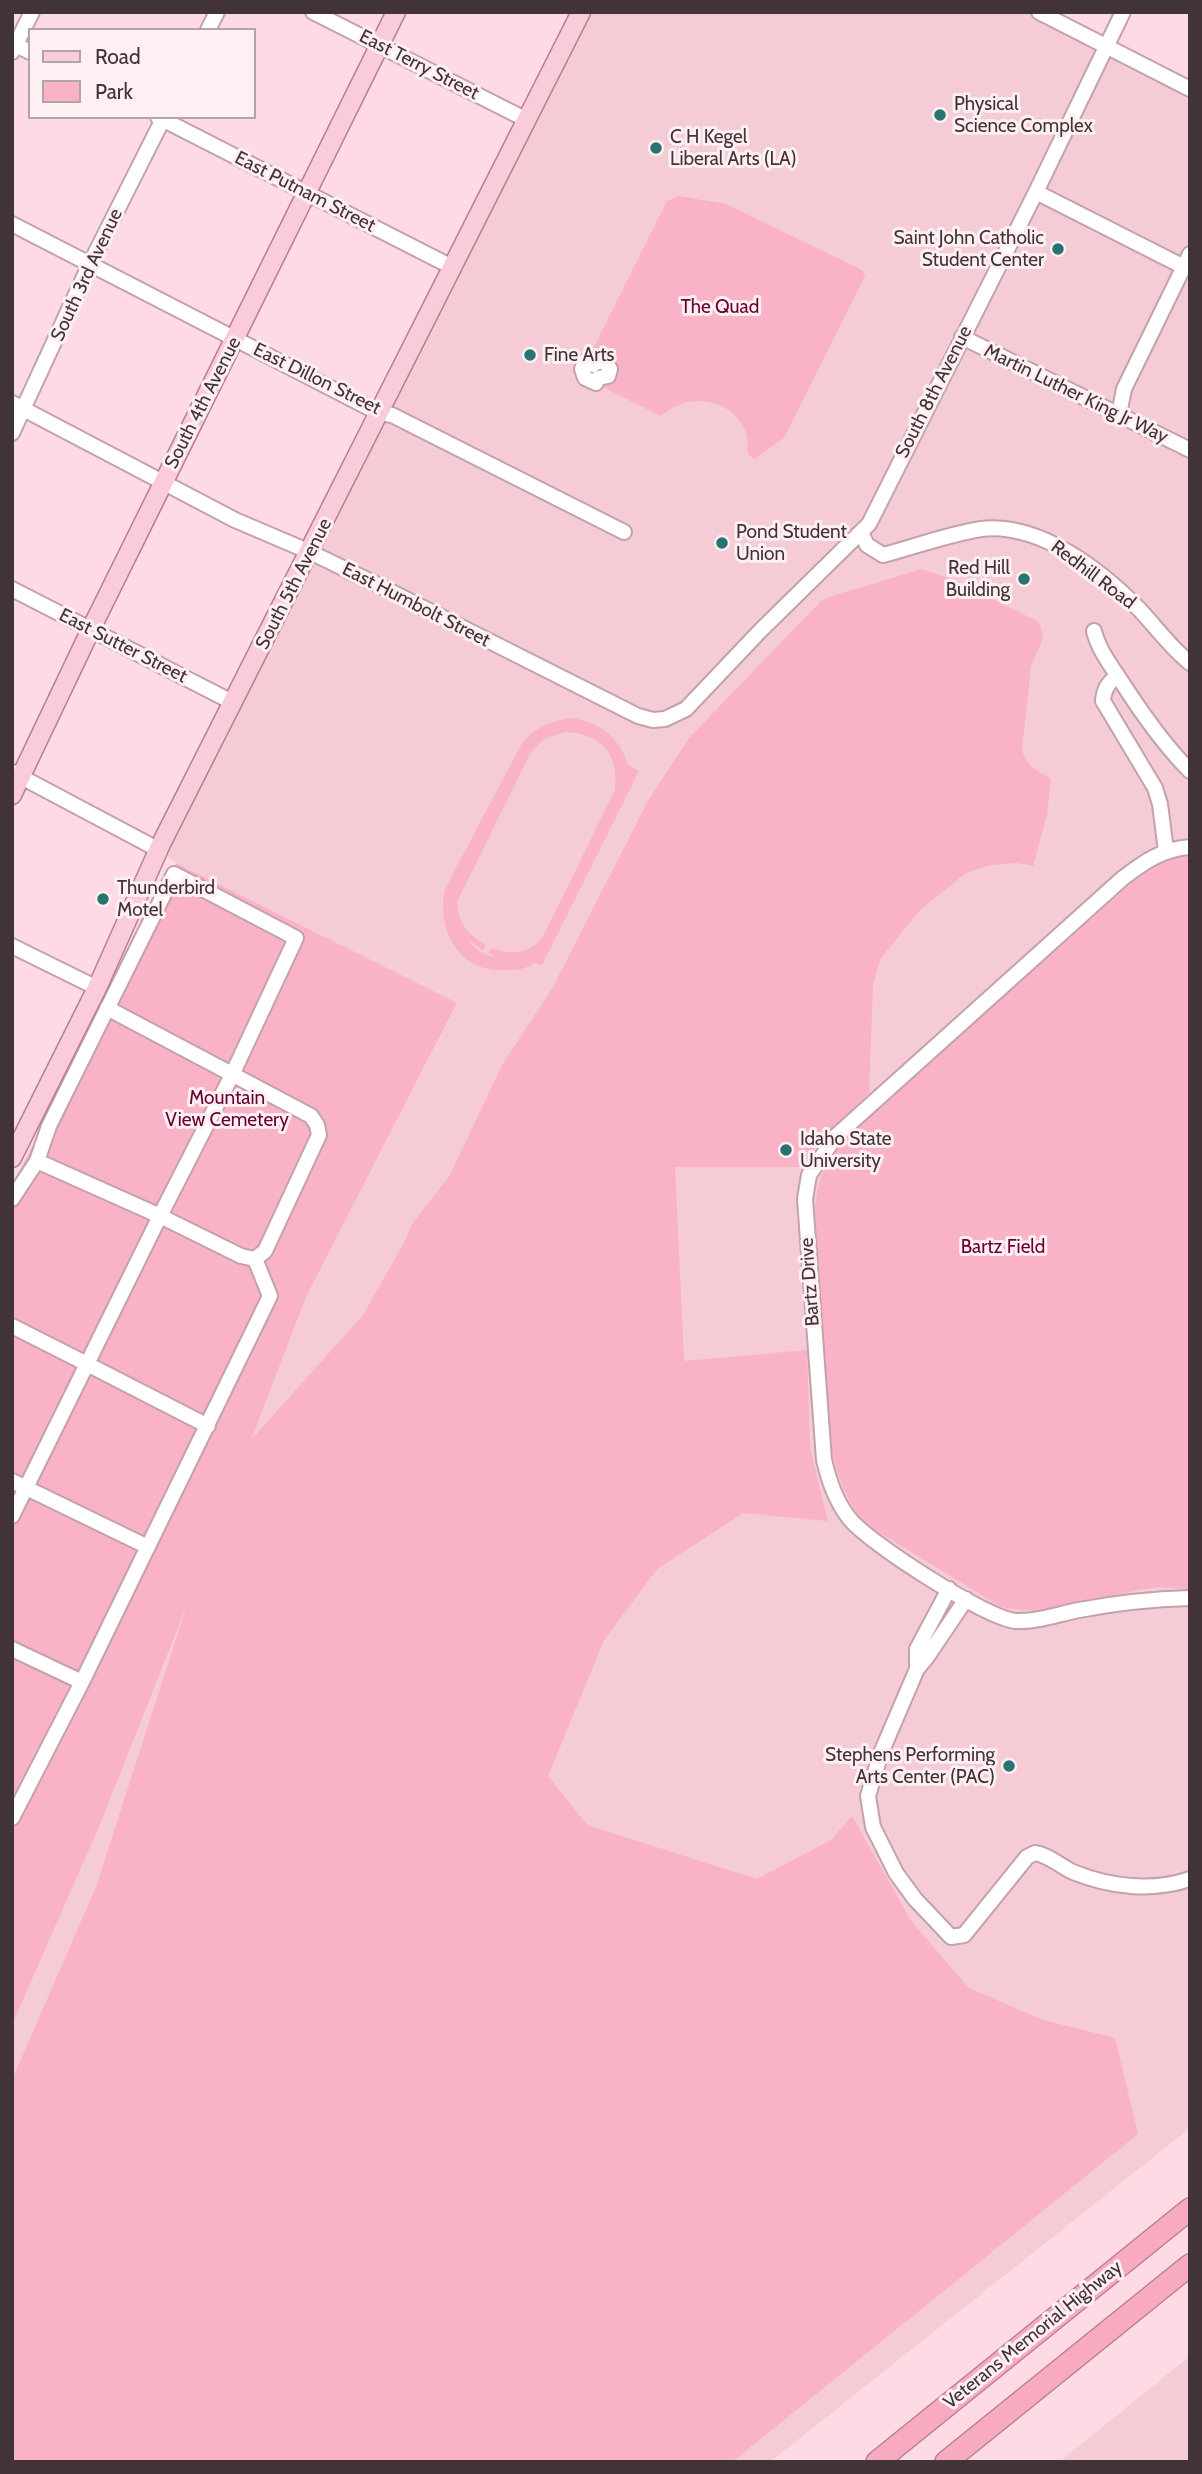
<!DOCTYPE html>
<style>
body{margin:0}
#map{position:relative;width:1202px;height:2474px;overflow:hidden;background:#fedbe4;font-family:Cabin,sans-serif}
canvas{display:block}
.frame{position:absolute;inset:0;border:14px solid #413337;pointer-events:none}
.legend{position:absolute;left:28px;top:28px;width:228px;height:91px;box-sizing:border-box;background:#fdeff2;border:2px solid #b2a4a7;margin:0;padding:9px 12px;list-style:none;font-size:21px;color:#413337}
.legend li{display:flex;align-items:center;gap:14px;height:35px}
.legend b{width:35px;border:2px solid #b2a4a7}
</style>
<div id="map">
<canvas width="1202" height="2474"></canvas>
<div class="frame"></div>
<ul class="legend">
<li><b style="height:9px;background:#faccd9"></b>Road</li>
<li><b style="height:19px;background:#f9b2c6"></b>Park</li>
</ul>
</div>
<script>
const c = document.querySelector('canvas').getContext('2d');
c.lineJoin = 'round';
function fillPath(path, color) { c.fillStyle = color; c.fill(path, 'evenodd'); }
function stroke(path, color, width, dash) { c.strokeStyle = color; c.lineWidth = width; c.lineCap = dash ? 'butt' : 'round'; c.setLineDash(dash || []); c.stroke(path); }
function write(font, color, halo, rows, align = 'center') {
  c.font = font + ' Cabin,sans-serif'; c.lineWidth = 6; c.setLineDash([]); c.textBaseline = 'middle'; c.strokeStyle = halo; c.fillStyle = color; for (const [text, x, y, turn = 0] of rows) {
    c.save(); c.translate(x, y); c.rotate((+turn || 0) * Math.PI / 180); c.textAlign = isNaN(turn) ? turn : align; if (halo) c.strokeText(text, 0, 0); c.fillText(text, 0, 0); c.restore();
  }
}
const built = new Path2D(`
 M581 12H1039L1190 89V2128L770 2462H12V2025L99 1827 306 1297 457 1004 176 863 159 850Z
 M1190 2356V2462H1059Z`);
const green = new Path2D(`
 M679 196 726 204 862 270 865 276 784 438 754 459 748 454C748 446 747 433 744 428 729 397 687 392 661 416L603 387 611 378 597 358 590 355 667 201Z
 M922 569 953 580 1039 622 1043 638 1031 666 1022 750C1027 766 1036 771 1051 778L1047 815 1033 866 1018 863 991 865 966 873 920 910 881 958 873 984 869 1093 820 1142 800 1167H675L684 1361 807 1350 810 1448 828 1521 743 1513 657 1569 604 1640 548 1776 587 1825 757 1879 831 1840 852 1816 911 1921 969 1988 1043 2020 1115 2038 1138 2134 732 2462H12V2080L96 1887 188 1602 99 1827 12 2025V1186L176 863 457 1003 306 1297 251 1440 363 1315 405 1241 412 1224 450 1175 502 1065 552 989 648 801 689 738 823 599Z
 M572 718C600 722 620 738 628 765L639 771 542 965 535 963C525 970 515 970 503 970 459 972 436 929 445 889L521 745C535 727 550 721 572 718ZM565 732C601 733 619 754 615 790L543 937C528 955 512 955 491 948L489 953 497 957C483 956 475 949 467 939L483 950 486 945C467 934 456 922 458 900L531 752 544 739Z
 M1190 857V1590C1177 1589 1164 1586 1151 1588 1102 1595 1051 1618 1001 1607L864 1523C846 1499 837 1476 831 1447L815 1224C814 1179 826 1159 857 1127L1142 874 1155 865 1171 858Z`);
const minor = new Path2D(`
 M313 12 525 119
 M1039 12 1190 89
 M208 30 217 12
 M12 43 30 52
 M12 52 32 12
 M158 117 452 267
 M1036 192 1184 267
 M12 224 379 413 392 415 624 532
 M962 337 1190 450
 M586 361 593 365 599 361 606 363 610 369 608 376 598 378 596 383 585 378 582 369Z
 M12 403 235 520 310 552 378 585 638 716 653 720 665 719 686 709 760 631 869 524 1036 192 1123 12
 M1119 414 1124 389 1190 254
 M12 433 90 264 164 117
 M861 533 867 545 883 555C914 547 949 534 981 529 1039 522 1101 570 1139 609 1156 627 1170 647 1190 663
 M12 589 234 703
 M1094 631C1099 651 1112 667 1123 684 1143 715 1164 745 1190 771
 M1117 676C1108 683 1104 689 1103 701L1155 788 1160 804 1166 851
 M12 772 159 850
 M1190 847C1162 849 1144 862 1123 878L836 1136 809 1175 805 1199 824 1460C829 1480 835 1500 849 1518 867 1542 987 1619 1016 1621 1037 1622 1058 1614 1079 1610 1116 1603 1152 1599 1190 1598
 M12 946 97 988
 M12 1199 37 1161 49 1126 174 874 296 938 232 1075 160 1216 241 1256 255 1259 265 1251 319 1135 317 1125 311 1116 107 1008
 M12 1326 87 1364 160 1216 37 1161
 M12 1481 148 1547
 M12 1516 87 1364 208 1426
 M966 1599 927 1657 917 1669 881 1753 868 1796 873 1827 896 1873 915 1899 951 1937 964 1935 1027 1857 1035 1853C1049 1855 1060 1866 1073 1872 1110 1887 1152 1892 1190 1879
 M12 1649 82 1682
 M917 1669V1649L949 1589
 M12 1818 82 1682 270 1296 255 1259`);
const major = new Path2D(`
 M12 795 91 629 396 12
 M12 1158 97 988 161 844 581 12`);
const highway = new Path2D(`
 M877 2462 1190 2209
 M946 2462 1190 2265`);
const markers = [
 [940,115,7,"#297371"],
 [656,148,7,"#297371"],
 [1058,249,7,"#297371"],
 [530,355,7,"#297371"],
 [722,543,7,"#297371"],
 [1024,579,7,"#297371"],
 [103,899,7,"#297371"],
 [786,1150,7,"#297371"],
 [1009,1766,7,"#297371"]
];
const streetNames = [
 ["East Terry Street",419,65,27],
 ["East Putnam Street",305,192,27],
 ["South 3rd Avenue",87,275,-65],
 ["East Dillon Street",317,379,26],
 ["South 8th Avenue",934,392,-63],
 ["Martin Luther King Jr Way",1076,394,26],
 ["South 4th Avenue",203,403,-63],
 ["Redhill Road",1093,575,37],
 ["South 5th Avenue",294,584,-63],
 ["East Humbolt Street",416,605,27],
 ["East Sutter Street",123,646,27],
 ["Bartz Drive",810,1282,-94],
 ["Veterans Memorial Highway",1033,2335,-39]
];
const poiNames = [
 ["Physical",954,104],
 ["Science Complex",954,126],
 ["C H Kegel",670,137],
 ["Liberal Arts (LA)",670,159],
 ["Saint John Catholic",1044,238,"right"],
 ["Student Center",1044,260,"right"],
 ["Fine Arts",544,355],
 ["Pond Student",736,532],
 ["Union",736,554],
 ["Red Hill",1010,568,"right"],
 ["Building",1010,590,"right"],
 ["Thunderbird",117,888],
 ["Motel",117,910],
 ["Idaho State",800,1139],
 ["University",800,1161],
 ["Stephens Performing",995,1755,"right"],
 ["Arts Center (PAC)",995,1777,"right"]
];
const parkNames = [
 ["The Quad",720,307],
 ["Mountain",227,1098],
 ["View Cemetery",227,1120],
 ["Bartz Field",1003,1247]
];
fillPath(built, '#f5cbd5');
fillPath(green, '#f9b2c6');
stroke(minor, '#c3a2aa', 18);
stroke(major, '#b78090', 21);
stroke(highway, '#b78090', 24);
stroke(minor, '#fff', 14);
stroke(major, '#faccd9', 18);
stroke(highway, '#f7aac0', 21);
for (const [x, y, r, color] of markers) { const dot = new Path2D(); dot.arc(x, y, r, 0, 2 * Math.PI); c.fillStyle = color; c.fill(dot); stroke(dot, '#fdeff2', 2.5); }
write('19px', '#413337', '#fdeff2', streetNames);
write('19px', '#413337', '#fdeff2', poiNames, 'left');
write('19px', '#680032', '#fdeff2', parkNames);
</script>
